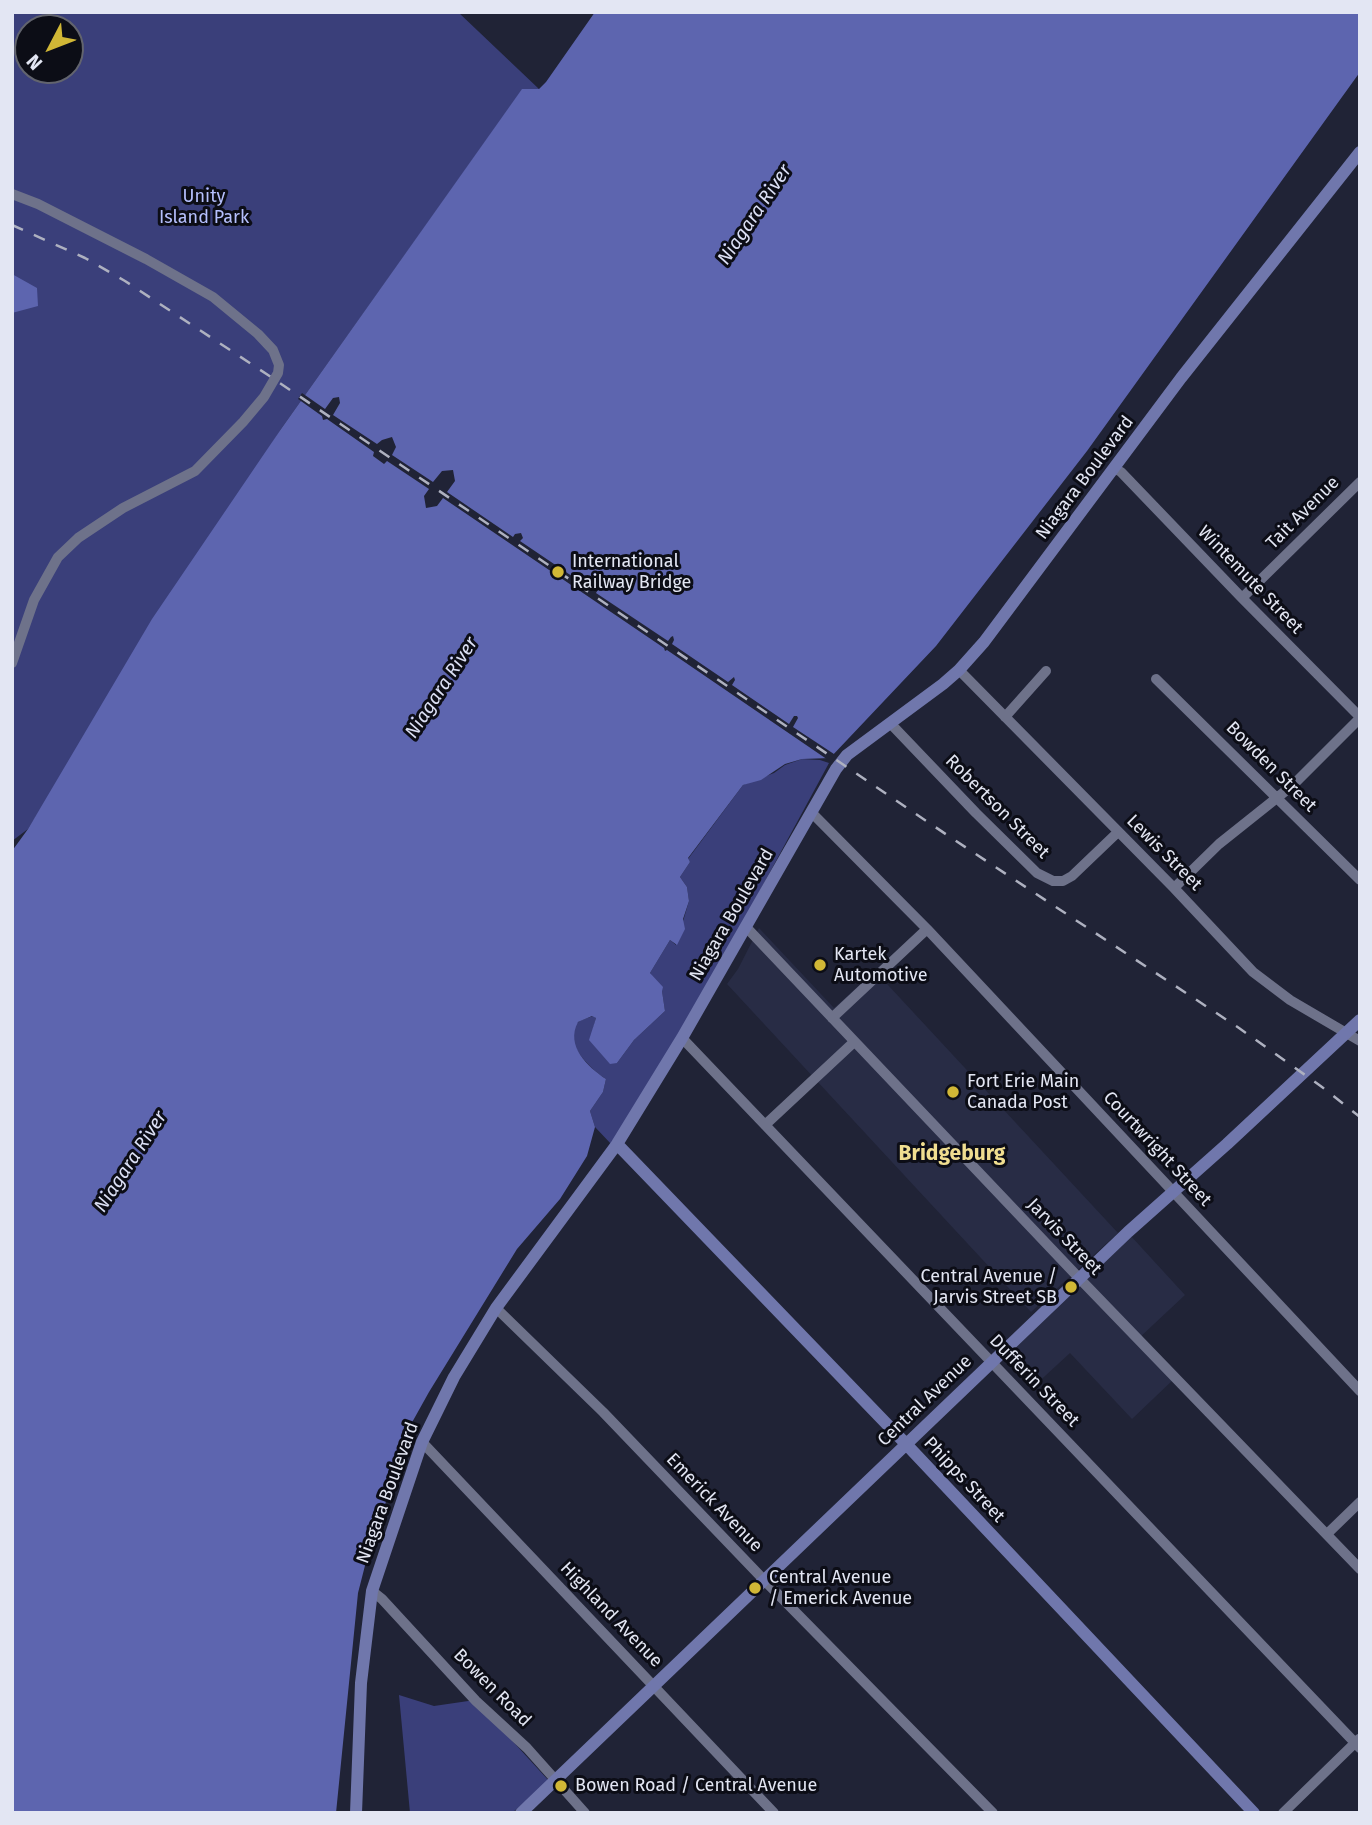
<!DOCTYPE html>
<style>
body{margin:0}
#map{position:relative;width:1372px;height:1825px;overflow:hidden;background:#202336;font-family:"Fira Sans",sans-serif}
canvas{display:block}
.frame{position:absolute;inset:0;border:14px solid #e3e6f3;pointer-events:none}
.north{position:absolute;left:14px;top:14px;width:70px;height:70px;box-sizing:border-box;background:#0c0d16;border:2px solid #62646e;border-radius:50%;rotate:228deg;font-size:19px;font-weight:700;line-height:28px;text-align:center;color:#e3e6f3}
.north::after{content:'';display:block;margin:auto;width:24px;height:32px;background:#d1b736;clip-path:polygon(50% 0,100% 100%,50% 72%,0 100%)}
</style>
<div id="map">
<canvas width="1372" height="1825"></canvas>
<div class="frame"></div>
<div class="north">N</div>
</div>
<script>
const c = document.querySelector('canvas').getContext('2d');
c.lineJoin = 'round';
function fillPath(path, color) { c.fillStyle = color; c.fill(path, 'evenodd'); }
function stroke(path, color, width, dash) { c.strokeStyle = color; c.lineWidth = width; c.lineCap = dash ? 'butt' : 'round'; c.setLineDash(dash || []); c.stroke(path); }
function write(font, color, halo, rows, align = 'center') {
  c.font = font + ' "Fira Sans",sans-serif'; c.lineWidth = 6; c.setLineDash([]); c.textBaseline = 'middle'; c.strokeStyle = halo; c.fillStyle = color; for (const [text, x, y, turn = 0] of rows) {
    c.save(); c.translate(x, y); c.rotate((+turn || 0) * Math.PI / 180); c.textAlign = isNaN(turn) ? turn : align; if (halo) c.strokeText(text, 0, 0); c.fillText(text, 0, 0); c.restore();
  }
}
const built = new Path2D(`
 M759 928 834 1008 875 971 1118 1233 1031 1312 727 984 738 969Z
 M1130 1235 1185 1295 1138 1339 1175 1378 1132 1419 1070 1353 1032 1388 1002 1356Z`);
const green = new Path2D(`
 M12 12H458L539 89 522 90 281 429 28 829 12 841ZM28 28H70V70H28Z
 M802 759 820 760 829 763C759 892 691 1022 612 1145L595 1127 590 1111 603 1092 606 1079C592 1070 561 1042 577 1023 580 1020 588 1018 593 1016L596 1018 593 1029 617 1063 634 1040 665 1011 662 991 650 973 670 940 676 945 689 901 687 887 680 877 690 862 688 859 743 785 774 773 785 765Z
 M399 1695 434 1706 475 1700 549 1781 512 1813H410Z`);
const water = new Path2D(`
 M595 12H1360V72L1087 451 936 646 830 758 802 759 785 764 761 780 743 785 688 858 690 862 680 877 687 887 689 901 683 919 685 929 677 945 670 940 650 973 663 987 662 991 665 1011 634 1040 617 1063 610 1064 589 1040 596 1018 592 1016 578 1022C565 1046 588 1067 606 1079L603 1092 590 1111 595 1127 587 1156 560 1199 517 1249 429 1392 405 1435 393 1468 397 1472 371 1542 358 1593 336 1813H12V851L28 829 152 619 281 429 522 89H539L546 82Z
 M12 274 37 288 38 306 12 313Z`);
const pier = new Path2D(`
 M302 393 325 409 333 398 339 397 340 403 333 415 377 444 382 440 392 437 396 447 392 455 433 482 442 471 453 470 455 481 447 492 513 537 515 534 521 533 523 538 520 541 591 589 594 585 598 584 599 588 596 593 668 641 671 637 673 636 674 640 672 644 728 682 734 677 735 680 732 685 789 724 794 716H797L798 718 793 727 837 756 831 762 667 650 665 651 664 648 443 498 437 506 426 508 424 496 429 489 387 461 384 464 373 456 374 452 327 419 323 420 322 416 298 399Z`);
const minor = new Path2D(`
 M12 194 38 204 146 259 213 297 258 334 273 350 279 365 278 373 264 397 243 422 195 471 123 508 78 538 58 557 34 600 12 663
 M1114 468 1121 472 1242 598 1360 717
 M1242 598 1360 482
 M959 670 1174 888 1253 972 1290 1000 1360 1041
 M1156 679 1360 880
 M1005 717 1046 671
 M890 723 976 813 1037 873 1053 881H1063L1072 876 1118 832
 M811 812 927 929 1360 1391
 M1174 888 1219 844 1293 785 1360 718
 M746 927 1079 1278 1360 1569
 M832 1018 927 929
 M682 1038 1360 1748
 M765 1125 854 1042
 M496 1308 603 1412 764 1580 993 1813
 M422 1442 774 1813
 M1327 1534 1360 1502
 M372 1591 382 1599 476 1701 527 1748 585 1813
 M1283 1813 1359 1739`);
const major = new Path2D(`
 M617 1144 906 1444 1254 1813
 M356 1813 361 1683 372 1591 422 1442 454 1377 496 1308 617 1144 682 1038 836 769 847 755 943 684 959 670 984 642 1181 378 1360 152
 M521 1813 1128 1232 1227 1144 1360 1020`);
const rail = new Path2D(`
 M12 225 85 258 125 281 268 375 950 837 1239 1028 1322 1087 1360 1117`);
const markers = [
 [558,572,7,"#d1b736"],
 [820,965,7,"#d1b736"],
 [953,1092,7,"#d1b736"],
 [1071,1287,7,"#d1b736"],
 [755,1588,7,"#d1b736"],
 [561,1786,7,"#d1b736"]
];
const parkNames = [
 ["Unity",204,197],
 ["Island Park",204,218]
];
const streetNames = [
 ["Niagara Boulevard",1085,478,-53],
 ["Tait Avenue",1303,513,-45],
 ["Wintemute Street",1250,580,46],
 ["Bowden Street",1271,767,45],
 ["Robertson Street",997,807,45],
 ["Lewis Street",1164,853,45],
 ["Niagara Boulevard",732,915,-60],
 ["Courtwright Street",1157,1149,47],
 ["Jarvis Street",1064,1237,46],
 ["Dufferin Street",1034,1381,46],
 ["Central Avenue",925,1401,-44],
 ["Phipps Street",964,1480,47],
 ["Niagara Boulevard",388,1493,-70],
 ["Emerick Avenue",714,1503,46],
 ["Highland Avenue",611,1615,46],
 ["Bowen Road",492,1688,45]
];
const poiNames = [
 ["International",572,562],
 ["Railway Bridge",572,583],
 ["Kartek",834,955],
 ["Automotive",834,976],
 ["Fort Erie Main",967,1082],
 ["Canada Post",967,1103],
 ["Central Avenue /",1057,1277,"right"],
 ["Jarvis Street SB",1057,1298,"right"],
 ["Central Avenue",769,1578],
 ["/ Emerick Avenue",769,1599],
 ["Bowen Road / Central Avenue",575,1786]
];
const waterNames = [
 ["Niagara River",755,215,-56],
 ["Niagara River",442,688,-57],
 ["Niagara River",131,1162,-57]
];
const quarterNames = [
 ["Bridgeburg",952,1154]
];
fillPath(built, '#282c45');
fillPath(green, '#3a3f7a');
fillPath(water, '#5d65af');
fillPath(pier, '#202336');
stroke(minor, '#6e728a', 10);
stroke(major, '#7077ac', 12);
stroke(rail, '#aeb1c0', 2.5, [12, 12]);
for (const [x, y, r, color] of markers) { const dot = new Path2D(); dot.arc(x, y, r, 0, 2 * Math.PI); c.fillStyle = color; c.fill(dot); stroke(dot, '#0c0d16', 2.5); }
write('18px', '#b6c0fe', '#0c0d16', parkNames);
write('18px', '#e3e6f3', '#0c0d16', streetNames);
write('18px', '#e3e6f3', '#0c0d16', poiNames, 'left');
write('italic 19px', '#dce0f5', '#0c0d16', waterNames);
write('bold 21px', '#f0de90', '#0c0d16', quarterNames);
</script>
